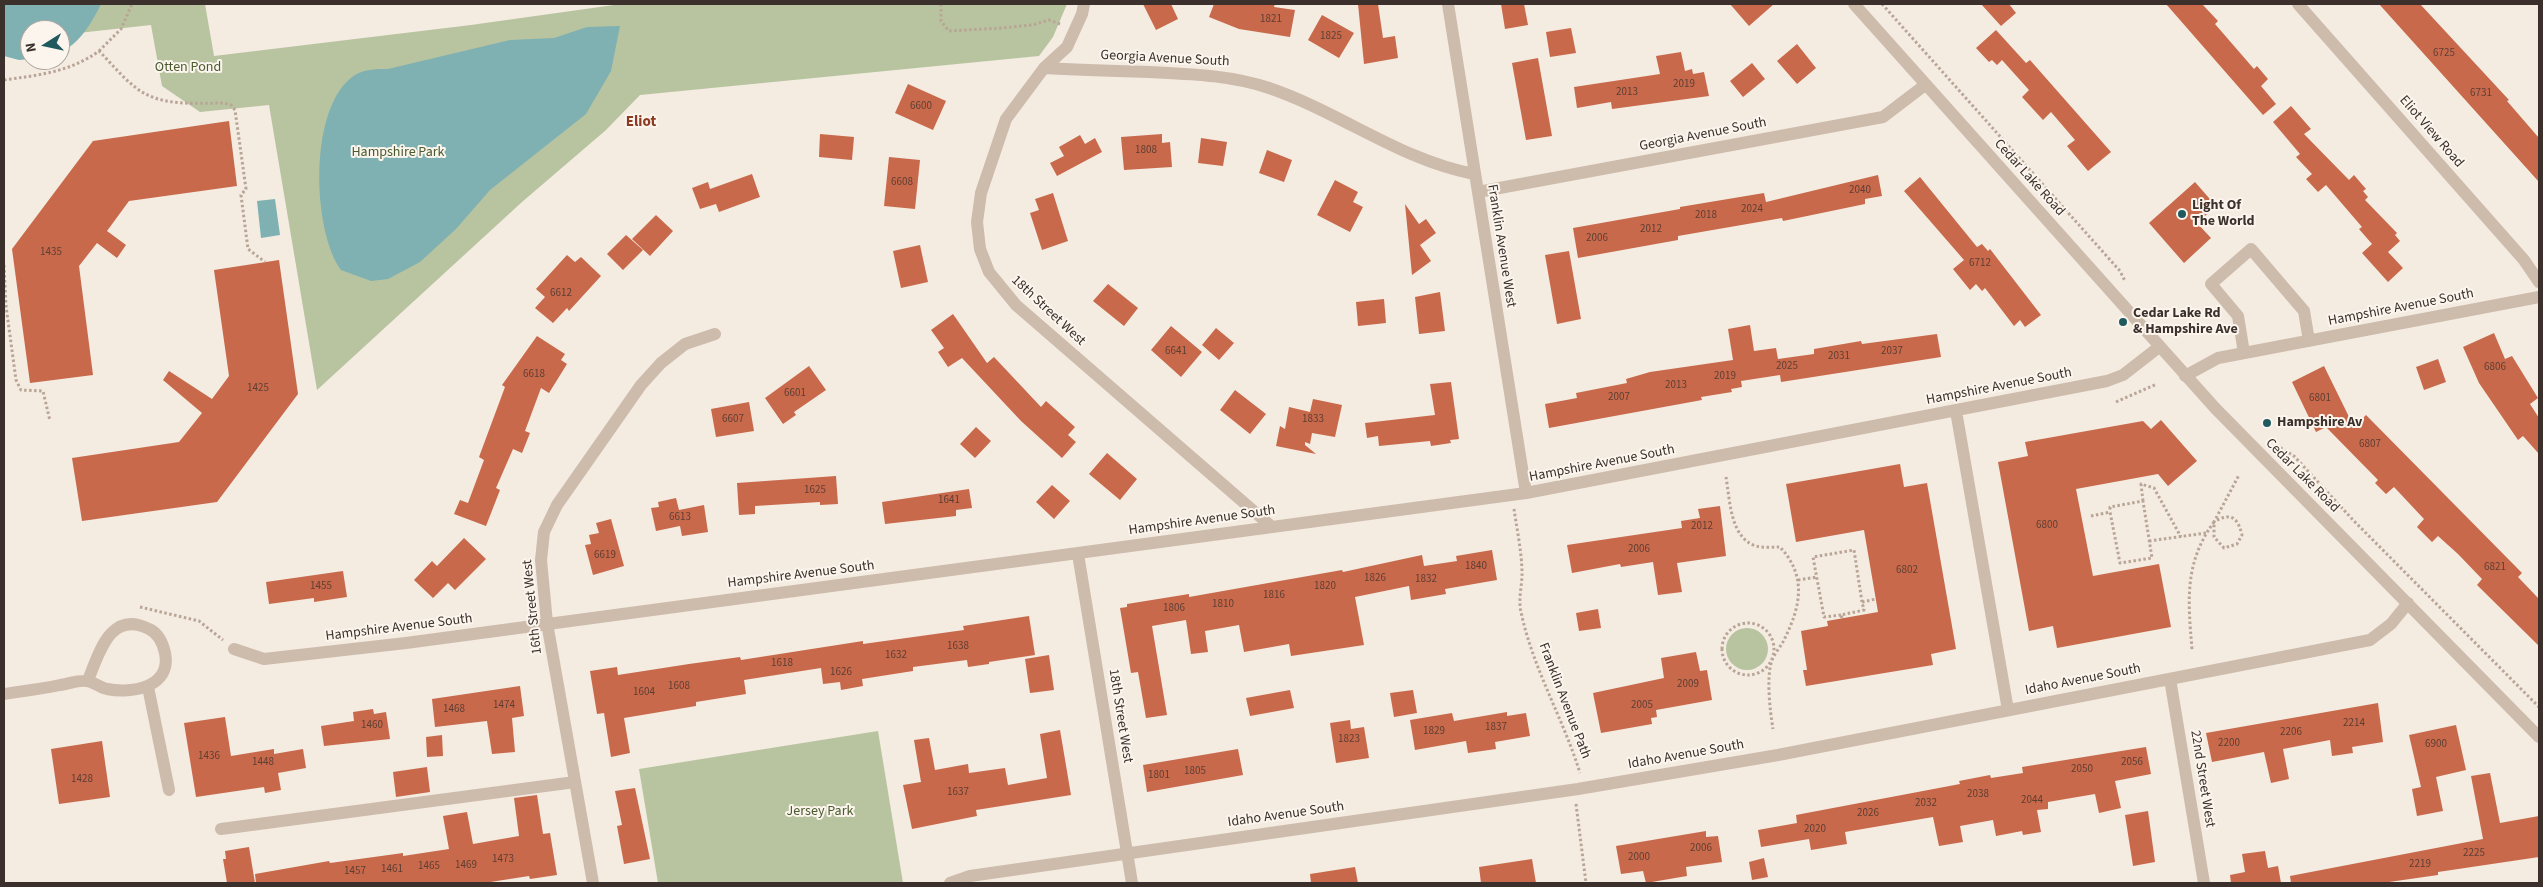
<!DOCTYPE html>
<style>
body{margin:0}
#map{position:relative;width:2543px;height:887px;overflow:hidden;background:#f4ebe1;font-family:"Source Sans 3",sans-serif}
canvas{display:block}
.frame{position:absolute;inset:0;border:5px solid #3b302b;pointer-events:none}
.north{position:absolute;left:20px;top:20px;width:50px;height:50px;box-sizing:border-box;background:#fbf5ee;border:1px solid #aea6a0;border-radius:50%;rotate:260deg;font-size:14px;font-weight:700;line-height:20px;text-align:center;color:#3b302b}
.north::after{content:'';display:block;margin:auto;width:18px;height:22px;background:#1f5a5e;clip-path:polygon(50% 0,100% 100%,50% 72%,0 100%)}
</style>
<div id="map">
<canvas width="2543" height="887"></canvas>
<div class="frame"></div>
<div class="north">N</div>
</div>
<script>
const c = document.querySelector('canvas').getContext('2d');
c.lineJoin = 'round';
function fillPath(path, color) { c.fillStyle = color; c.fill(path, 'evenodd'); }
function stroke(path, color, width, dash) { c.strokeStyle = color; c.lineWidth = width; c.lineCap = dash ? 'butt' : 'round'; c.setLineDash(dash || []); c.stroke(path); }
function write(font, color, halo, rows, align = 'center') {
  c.font = font + ' "Source Sans 3",sans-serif'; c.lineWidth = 4; c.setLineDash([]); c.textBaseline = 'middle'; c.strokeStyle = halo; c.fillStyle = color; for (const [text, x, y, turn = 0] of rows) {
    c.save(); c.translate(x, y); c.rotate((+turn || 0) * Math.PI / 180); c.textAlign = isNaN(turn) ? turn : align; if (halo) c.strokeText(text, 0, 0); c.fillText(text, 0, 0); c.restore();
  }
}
const green = new Path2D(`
 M4 4H205L214 56 471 25 621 4H1067L1053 37 1039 56 640 95 606 130 522 202 317 390 269 105 200 112 162 86 151 25 60 35V30H30Z
 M1726 649a21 21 0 1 1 42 0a21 21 0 1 1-42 0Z
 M878 731 903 883H658L639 769Z`);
const water = new Path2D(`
 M4 4H101C92 22 80 44 60 52V30H30V59L19 60 4 56Z
 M620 26 611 71 586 114 490 190 456 229 420 262 388 279 371 281 341 270C312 230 308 105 355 75 365 69 377 69 388 69L510 40 554 38 587 27Z
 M275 199 280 235 261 238 257 201Z`);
const building = new Path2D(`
 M1143 4H1171L1178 19 1156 30Z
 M1214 4H1275L1274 7 1295 10 1290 37 1239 29 1209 17Z
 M1358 4H1378L1383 38 1395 36 1398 58 1364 64Z
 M1501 4H1524L1528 25 1505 29Z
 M1730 4H1774L1749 26Z
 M1981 4H2009L2016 13 2001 26Z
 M2166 4H2202L2218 21 2215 24 2254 69 2257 66 2268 79 2261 86 2276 104 2263 115Z
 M2379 4H2420L2509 100 2507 101 2539 138V182Z
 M1322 15 1354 33 1339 58 1308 40Z
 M1571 28 1576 53 1550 57 1546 32Z
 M1996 30 2026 63 2030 60 2111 152 2088 171 2067 146 2075 140 2051 112 2043 120 2022 97 2029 90 2002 60 1997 65 1992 60 1989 62 1976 48Z
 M1797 44 1816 68 1797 84 1777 61Z
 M1681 52 1685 71 1692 69 1693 74 1704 72 1709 96 1612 109 1611 102 1577 108 1574 87 1660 74 1656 56Z
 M1538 58 1552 136 1526 140 1512 63Z
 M1752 63 1765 79 1743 97 1730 81Z
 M908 84 946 101 933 130 895 113Z
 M2291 106 2311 129 2304 134 2349 180 2354 175 2366 189 2363 191 2368 197 2365 200 2397 233 2395 235 2400 241 2388 252 2403 268 2388 282 2362 253 2372 244 2359 229 2362 227 2326 185 2318 192 2306 179 2312 174 2296 157 2300 154 2273 122Z
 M229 121 237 186 129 201 107 231 126 245 117 258 97 243 79 266 93 375 30 383 12 249 93 141Z
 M820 134 854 137 852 160 819 157Z
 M1162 134V143L1170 142 1172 167 1124 170 1121 137Z
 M1080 135 1085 144 1095 138 1102 152 1057 176 1050 163 1064 156 1059 147Z
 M1201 138 1227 142 1223 166 1198 163Z
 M1267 150 1292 160 1284 182 1259 173Z
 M889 157 920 160 915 209 884 206Z
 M752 174 760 197 719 212 716 204 700 209 692 188 708 182 710 189Z
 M1878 175 1882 196 1865 199V204L1783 221 1782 218 1678 236V240L1578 258 1573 228 1680 209V207L1764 193 1766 202Z
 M1920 177 1977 247 1982 244 1988 251 1990 249 2041 315 2025 327 2020 320 2014 326 1985 288 1982 291 1976 284 1970 290 1953 269 1964 260 1904 191Z
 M1335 180 1358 192 1353 202 1363 207 1350 232 1317 215Z
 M2195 182 2216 206 2197 223 2211 238 2184 263 2149 223Z
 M1053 193 1068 241 1042 250 1030 213 1039 210 1035 199Z
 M1405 204 1419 224 1426 219 1436 233 1420 245 1431 261 1412 275Z
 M656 215 673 231 650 256 632 239Z
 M626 235 643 250 623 270 607 254Z
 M920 245 928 282 901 288 893 251Z
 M1569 251 1581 319 1557 324 1545 255Z
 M567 255 575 262 581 257 601 276 569 311 567 308 553 323 535 308 545 297 536 289Z
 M279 260 298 394 217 502 82 521 72 458 179 442 202 413 163 380 169 371 212 399 229 376 214 270Z
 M1108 284 1138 308 1124 326 1093 301Z
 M1440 292 1445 331 1419 334 1415 297Z
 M1384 299 1386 323 1358 326 1356 302Z
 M953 314 987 363 994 357 1041 407 1046 401 1075 427 1068 435 1076 442 1062 458 1021 421 962 358 948 367 938 352 944 348 931 330Z
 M1750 325 1754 351 1776 348 1778 359 1814 354V349L1861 341 1862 344 1937 334 1941 357 1781 382 1780 375 1741 381 1742 387 1731 389 1732 392 1701 397 1702 400 1549 428 1545 404 1577 398 1576 393 1627 383 1626 379 1650 372 1733 360 1728 329Z
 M1171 326 1202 352 1181 377 1151 350Z
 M1216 328 1234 343 1219 360 1202 345Z
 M2494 333 2505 359 2512 356 2538 398 2530 404 2539 418V454L2523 436 2518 440 2479 383 2463 347Z
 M537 336 565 354 561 360 567 364 549 393 541 388 525 431 530 433 522 453 513 449 496 488 500 490 486 526 454 514 460 500 468 503 484 460 479 457 505 387 502 385Z
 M2438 359 2446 382 2424 390 2416 367Z
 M809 366 826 390 794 412 796 415 783 424 765 398Z
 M2324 366 2354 427 2366 415 2522 573 2518 577 2539 599V646L2477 585 2482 579 2458 554 2438 536 2432 542 2417 527 2424 519 2394 487 2386 494 2375 483 2378 480 2326 427 2316 432 2292 382Z
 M1451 382 1459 439 1450 440 1451 443 1431 446 1430 441 1379 446 1378 436 1367 438 1365 423 1435 415 1430 384Z
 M1235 390 1266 414 1250 434 1220 410Z
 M1313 399 1342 405 1335 437 1312 433 1310 444 1305 442V445L1316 454 1276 446 1280 426 1285 429 1289 407 1310 412Z
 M749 402 754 431 716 437 711 409Z
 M2161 420 2197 461 2168 486 2158 474 2076 489 2093 576 2159 564 2171 627 2057 648 2053 626 2029 631 1998 462 2028 456 2025 442 2143 421 2151 429Z
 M976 427 991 441 975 458 960 444Z
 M1107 453 1137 479 1120 500 1089 474Z
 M1900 464 1904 487 1927 483 1956 649 1931 654 1933 665 1806 686 1803 670H1807L1801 631 1828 626 1827 621 1878 612 1864 530 1796 542 1786 484Z
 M836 476 838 504 820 505V502L755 506V514L739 515 737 483Z
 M1052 485 1070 501 1054 519 1036 502Z
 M969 489 972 508 956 510V516L885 524 882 502Z
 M676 498 679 510 704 505 708 532 682 536 680 526 656 531 651 508 659 507 658 502Z
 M1720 506 1726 556 1677 563 1682 592 1658 595 1653 562 1621 567 1620 564 1572 573 1567 545 1682 528 1681 521 1700 518 1698 509Z
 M611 519 624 566 593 575 585 545 591 544 589 535 599 533 596 523Z
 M464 538 486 559 455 590 448 583 433 598 414 580 432 561 437 566Z
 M1492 550 1497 580 1445 589 1446 594 1411 600 1409 586 1355 597 1364 645 1291 656 1289 644 1244 652 1239 625 1205 631 1208 652 1191 654 1186 620 1152 626 1167 715 1146 718 1138 672 1131 673 1120 608 1127 607V604L1189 594V597L1342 570 1343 572 1422 555 1424 566 1457 561 1456 556Z
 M343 571 347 597 314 602V598L269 604 266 582Z
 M1598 609 1601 628 1579 631 1576 613Z
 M1029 616 1035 655 989 662V664L968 667 967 660 913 667V671L862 679 863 686 841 690 840 682 823 684 821 668 744 680 746 694 696 702V706L624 718 630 753 611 757 604 713 597 714 590 671 617 667 618 675 689 664 740 657 741 660 863 641V644L964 630 963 626Z
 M1696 652 1700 671 1707 670 1712 700 1656 710 1657 717 1651 718 1652 724 1601 733 1593 693 1664 678 1661 658Z
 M1049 655 1054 690 1030 693 1025 659Z
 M520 686 524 716 512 718 515 752 492 754 487 721 435 727 432 699Z
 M1290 690 1294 708 1250 716 1246 698Z
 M1413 690 1417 713 1394 717 1390 693Z
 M2378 703 2383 742 2352 747 2353 753 2332 756 2330 740 2283 749 2289 779 2271 783 2264 752 2212 762 2206 733Z
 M373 709 374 714 386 712 390 739 324 746 321 726 354 721 353 712Z
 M1507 712V716L1526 713 1530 736 1495 742 1496 749 1468 753 1466 741 1415 750 1410 720 1452 713 1454 721Z
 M225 717 231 756 274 749V754L303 749 306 768 278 773 281 790 265 793 264 787 196 797 184 723Z
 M1350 720 1351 729 1364 727 1369 758 1336 763 1330 723Z
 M2456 725 2466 770 2436 777 2443 811 2417 816 2412 789 2421 787 2409 735Z
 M1060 730 1071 795 976 810 977 816 912 829 903 785 921 782 914 740 929 738 935 770 968 764 969 773 1005 768 1008 785 1047 778 1040 734Z
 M442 735 443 756 427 757 426 737Z
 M102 741 110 797 59 804 51 749Z
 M2146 747 2151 774 2115 781 2121 808 2099 813 2095 794 2048 802V809L2037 810 2041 832 2023 835 2022 831 1996 836 1993 820 1960 826 1963 842 1939 846 1933 817 1845 832 1847 844 1811 850 1809 839 1761 847 1758 830 1797 823 1796 815 1960 784 1959 781 1990 775 1991 778 2023 773 2022 767Z
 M1238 749 1243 775 1147 792 1143 765Z
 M427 767 430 792 396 797 393 772Z
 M2490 773 2500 823 2539 816V857L2438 872V875L2382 883H2291L2290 876 2483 839 2471 776Z
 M635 788 650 859 624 864 617 826 622 825 615 791Z
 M537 795 543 834 550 833 557 875 530 879 529 876 484 883H256L255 874 329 861 330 863 403 853V856L449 849 443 816 467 812 473 844 519 836 514 798Z
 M2148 811 2155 862 2133 866 2125 815Z
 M1706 831V837L1718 836 1722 862 1686 867 1687 876 1646 883 1643 871 1621 874 1616 846Z
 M249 847 255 883H227L223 859H226L225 851Z
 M2265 851 2268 868 2278 866 2281 883H2231L2230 875 2245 872 2242 854Z
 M1764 858 1768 877 1752 880 1749 862Z
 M1532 859 1536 883H1481L1479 867Z
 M1355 867 1358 883H1311L1310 874Z`);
const path = new Path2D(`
 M941 4V21L949 31 1002 28 1032 25 1049 20 1060 24
 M1882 4 2120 271 2125 281
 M99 51 121 29 132 4
 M4 80C39 75 70 72 99 51 111 63 122 77 135 87 159 107 194 103 224 103L231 105 235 110 246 189 241 195 248 249 265 262
 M4 265 6 306 16 380 21 390 43 391 50 421
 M2116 402 2157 384
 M2276 445 2294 456 2354 521 2539 707
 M1726 477C1730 500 1730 538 1756 546 1763 548 1773 547 1780 547 1807 576 1801 606 1784 640 1781 646 1775 653 1772 660 1766 677 1770 711 1773 729
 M2143 501 2141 484 2154 488 2181 537
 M1514 509C1517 530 1522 553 1522 574 1522 586 1518 600 1521 612 1533 669 1563 718 1580 773
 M2091 516 2110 512 2120 563 2152 558 2143 501 2110 507V512
 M2149 541 2206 533
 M1798 580 1817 577
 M140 607 199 621 223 640
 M1841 615 1824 617 1813 557 1854 550 1862 602
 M1842 618 1841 615 1864 610 1862 602 1876 599
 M1722 649a26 26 0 1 1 52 0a26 26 0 1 1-52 0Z
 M2192 649C2188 601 2184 563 2214 522V537L2224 548 2237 544 2242 535C2238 519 2232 511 2214 522L2239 475
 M1576 804 1586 883`);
const minor = new Path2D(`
 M1084 4 1082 14 1067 47 1044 68 1006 119 981 193 977 222 980 249 989 272 1016 305 1272 527
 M1448 4 1526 493
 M1854 4 2215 408 2539 737
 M2298 4 2524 260 2539 282
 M1044 68C1079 70 1114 71 1150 72 1190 74 1230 75 1269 88 1340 112 1400 160 1474 174
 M1478 192 1883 117 1925 85
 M2244 353 2238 316 2211 284 2251 249 2304 311 2309 341
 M2185 376 2218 358 2539 297
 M1956 411 2008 710
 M1078 554 1132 883
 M234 649 264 659 406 643 1526 493 2107 381 2123 375 2159 347
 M2170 679 2204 883
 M148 687 169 790
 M4 694C23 691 41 689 60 685 68 684 78 680 86 681 93 681 100 688 107 689 132 694 172 687 165 653 163 644 158 633 149 629 110 609 99 654 88 680
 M221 829 575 782
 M593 883 547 623 541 560 544 532 557 505 641 385 661 363 685 344 715 334
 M950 883 970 876 1578 789 1778 755 2370 640 2391 624 2408 603`);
const markers = [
 [2182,214,5,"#1f5a5e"],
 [2123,322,5,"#1f5a5e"],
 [2267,423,5,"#1f5a5e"]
];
const numberNames = [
 ["1821",1271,20],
 ["1825",1331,37],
 ["6725",2444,54],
 ["2019",1684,85],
 ["2013",1627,93],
 ["6731",2481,94],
 ["6600",921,107],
 ["1808",1146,151],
 ["6608",902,183],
 ["2040",1860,191],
 ["2024",1752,210],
 ["2018",1706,216],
 ["2012",1651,230],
 ["2006",1597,239],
 ["1435",51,253],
 ["6712",1980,264],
 ["6612",561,294],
 ["6641",1176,352],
 ["2037",1892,352],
 ["2031",1839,357],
 ["2025",1787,367],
 ["6806",2495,368],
 ["6618",534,375],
 ["2019",1725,377],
 ["2013",1676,386],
 ["1425",258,389],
 ["6601",795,394],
 ["2007",1619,398],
 ["6801",2320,399],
 ["6607",733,420],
 ["1833",1313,420],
 ["6807",2370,445],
 ["1625",815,491],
 ["1641",949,501],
 ["6613",680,518],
 ["6800",2047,526],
 ["2012",1702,527],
 ["2006",1639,550],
 ["6619",605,556],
 ["1840",1476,567],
 ["6821",2495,568],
 ["6802",1907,571],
 ["1826",1375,579],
 ["1832",1426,580],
 ["1455",321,587],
 ["1820",1325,587],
 ["1816",1274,596],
 ["1810",1223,605],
 ["1806",1174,609],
 ["1638",958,647],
 ["1632",896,656],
 ["1618",782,664],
 ["1626",841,673],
 ["2009",1688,685],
 ["1608",679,687],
 ["1604",644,693],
 ["1474",504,706],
 ["2005",1642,706],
 ["1468",454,710],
 ["2214",2354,724],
 ["1460",372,726],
 ["1837",1496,728],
 ["1829",1434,732],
 ["2206",2291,733],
 ["1823",1349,740],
 ["2200",2229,744],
 ["6900",2436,745],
 ["1436",209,757],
 ["1448",263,763],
 ["2056",2132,763],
 ["2050",2082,770],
 ["1805",1195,772],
 ["1801",1159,776],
 ["1428",82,780],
 ["1637",958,793],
 ["2038",1978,795],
 ["2044",2032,801],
 ["2032",1926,804],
 ["2026",1868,814],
 ["2020",1815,830],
 ["2006",1701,849],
 ["2225",2474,854],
 ["2000",1639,858],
 ["1473",503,860],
 ["2219",2420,865],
 ["1469",466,866],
 ["1465",429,867],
 ["1461",392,870],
 ["1457",355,872]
];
const streetNames = [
 ["Georgia Avenue South",1165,59,3],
 ["Eliot View Road",2431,132,49],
 ["Georgia Avenue South",1703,135,-11],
 ["Cedar Lake Road",2029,178,48],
 ["Franklin Avenue West",1501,246,81],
 ["Hampshire Avenue South",2401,308,-11],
 ["18th Street West",1048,311,43],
 ["Hampshire Avenue South",1999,387,-11],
 ["Hampshire Avenue South",1602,464,-11],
 ["Cedar Lake Road",2302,476,45],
 ["Hampshire Avenue South",1202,521,-8],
 ["Hampshire Avenue South",801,575,-7],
 ["16th Street West",533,607,-96],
 ["Hampshire Avenue South",399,628,-7],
 ["Idaho Avenue South",2083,680,-11],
 ["Franklin Avenue Path",1564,701,69],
 ["18th Street West",1120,716,81],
 ["Idaho Avenue South",1686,755,-10],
 ["22nd Street West",2202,779,81],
 ["Idaho Avenue South",1286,815,-8]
];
const parkNames = [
 ["Otten Pond",188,68],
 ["Hampshire Park",398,153],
 ["Jersey Park",820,812]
];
const poiNames = [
 ["Light Of",2192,206],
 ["The World",2192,222],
 ["Cedar Lake Rd",2133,314],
 ["& Hampshire Ave",2133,330],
 ["Hampshire Av",2277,423]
];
const neighbourhoodNames = [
 ["Eliot",641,123]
];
fillPath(green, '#b8c4a0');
fillPath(water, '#7fb0b2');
fillPath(building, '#c8694b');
stroke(path, '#b9a596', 3, [2.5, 2.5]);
stroke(minor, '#cdbbac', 12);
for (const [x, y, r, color] of markers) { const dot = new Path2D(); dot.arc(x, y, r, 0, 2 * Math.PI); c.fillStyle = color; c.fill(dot); stroke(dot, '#fbf5ee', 2); }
write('11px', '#5e3e33', null, numberNames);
write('14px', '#3b302b', '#fbf5ee', streetNames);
write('14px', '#4a5a2e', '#fbf5ee', parkNames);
write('bold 14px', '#3b302b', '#fbf5ee', poiNames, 'left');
write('bold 15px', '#8c3b22', '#fbf5ee', neighbourhoodNames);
</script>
